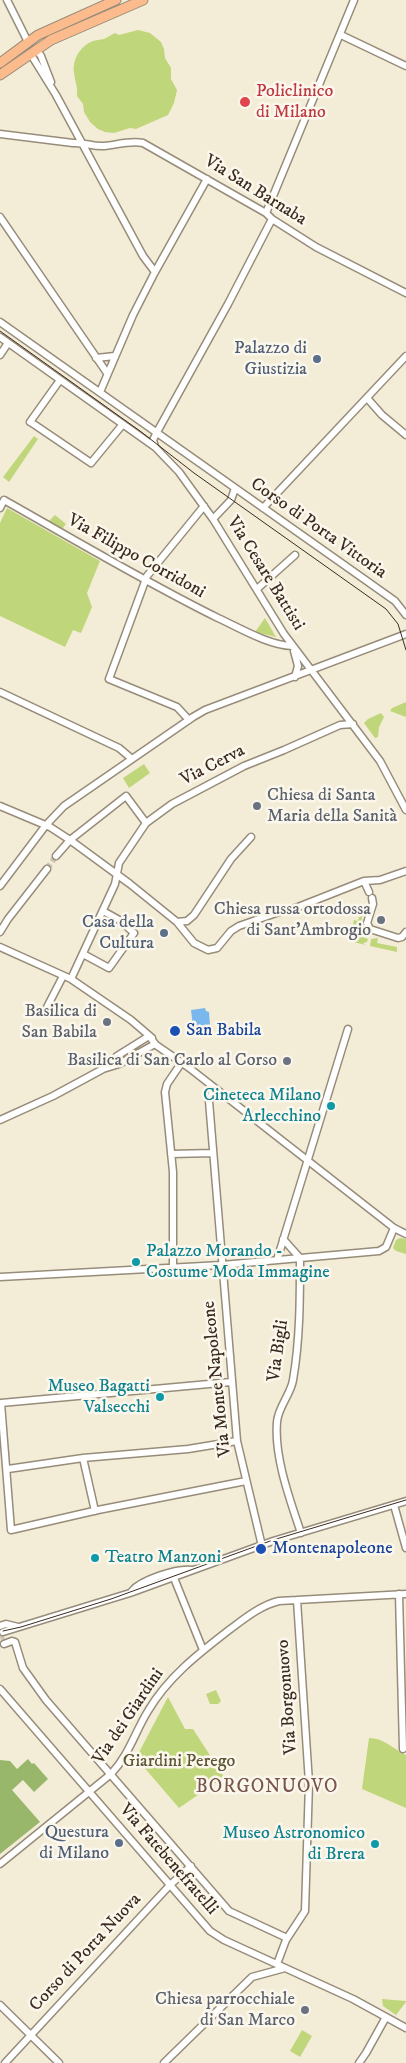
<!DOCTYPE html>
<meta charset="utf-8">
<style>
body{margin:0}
canvas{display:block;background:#f3edd7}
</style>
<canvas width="406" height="2063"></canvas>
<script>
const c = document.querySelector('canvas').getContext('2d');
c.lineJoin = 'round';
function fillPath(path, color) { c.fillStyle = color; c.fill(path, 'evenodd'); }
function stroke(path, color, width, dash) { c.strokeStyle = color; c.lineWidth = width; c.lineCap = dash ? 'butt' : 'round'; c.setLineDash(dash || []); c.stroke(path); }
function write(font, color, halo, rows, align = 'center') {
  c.font = font + ' "IM FELL DW Pica",serif'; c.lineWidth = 5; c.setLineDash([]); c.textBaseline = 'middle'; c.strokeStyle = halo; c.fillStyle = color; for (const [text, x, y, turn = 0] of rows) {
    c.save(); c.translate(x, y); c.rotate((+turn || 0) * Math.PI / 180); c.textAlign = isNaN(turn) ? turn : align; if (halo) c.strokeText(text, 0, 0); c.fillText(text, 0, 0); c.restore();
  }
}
const green = new Path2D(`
 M138 30 150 33 161 42 164 49 165 58 171 68V79L177 90 174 103 168 115 136 129 130 128 114 133 105 132 98 129 90 122 84 112 83 104 77 96C78 87 75 82 74 73 72 60 80 46 93 41 96 40 100 40 104 39 108 37 111 35 115 33L119 35Z
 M34 436 38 439 9 482 3 477Z
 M7 508 100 561 87 593 92 607 81 633 73 630 65 647 0 616V523Z
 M55 515 66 524 62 529 49 521Z
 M265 618 276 637 255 632Z
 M406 702V717L390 711 392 708Z
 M381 713 384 717 379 727 378 737 375 738 364 723 368 719Z
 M144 764 150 773 129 788 123 778Z
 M363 914 359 930 355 934 358 937 360 936 368 939 367 942 363 943 366 945 349 941 354 920 358 921 359 917Z
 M378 938 377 943 397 947V952L370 946 371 939Z
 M400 1238 406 1239V1254L396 1251 393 1248 396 1240Z
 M216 1690 221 1701 218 1704H210L206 1694Z
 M168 1697 185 1729H193L224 1777 179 1808 136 1758Z
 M369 1738C384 1738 393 1749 406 1755V1808L362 1789Z
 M382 1999 406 2001V2002L396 2015 383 2006Z
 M302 2030 312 2036 300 2057 290 2051Z`);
const forest = new Path2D(`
 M28 1759 32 1764 34 1763 48 1779 34 1792 23 1780 12 1790 40 1822 0 1854V1760L10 1761 17 1769Z`);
const water = new Path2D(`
 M205 1008 206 1011 209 1012 210 1025 193 1027 191 1010Z`);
const minorTunnel = new Path2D(`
 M47 869 56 856
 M0 1637 4 1636`);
const minor = new Path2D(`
 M7 0 28 42
 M341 35 406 66
 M36 49 41 56 51 82
 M30 53 56 95 143 256 155 272
 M0 134 73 143C84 142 93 147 104 146 117 145 130 140 143 143L266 213 272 219 316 247 406 293
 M266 213 354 0
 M0 217 107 373
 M0 322 364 579 395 601 406 615
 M0 337 155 447 179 472 213 519 284 634 380 761 406 810
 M0 355 8 343
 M96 358 115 356
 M60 380 30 422 35 425 91 463 123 424
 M100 392 133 315 155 272 207 179
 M367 398 382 415 406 435
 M155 447 153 440 157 432 228 304 272 219
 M0 508 4 500C75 540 145 582 218 618 240 628 268 645 292 646
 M263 508 406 356
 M213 519 231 500 235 488
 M257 589 295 555
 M294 651 298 666 295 677
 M0 692 119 748 132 759
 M189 720 177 707 109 679 147 576 204 506
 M0 806 50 827 70 840 130 884 177 922 194 943 208 950 217 948 231 931 239 926 279 912 293 909 364 881 380 880 406 871
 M56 856 70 840 126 796 146 823
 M364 881 369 892
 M0 886 46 825 64 806 193 717 205 710 406 634
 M372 898 373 904 367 923 370 929 398 938 402 937 406 932
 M177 922 187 921 194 915 231 859 251 837
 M0 932 8 919 47 869
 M0 947 71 979 131 1020 152 1038
 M83 954 109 968 134 933 121 921 103 911
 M71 979 115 884 119 863 146 823 172 804 244 766 284 750 340 725 353 724
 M44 1013 62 978
 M149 1036 156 1045 188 1067 394 1228 406 1234
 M105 1067 117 1056 149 1036
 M214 1088 209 1101 237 1441 262 1546
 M0 1120 53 1096 103 1069 119 1064 155 1044
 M171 1154 213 1153
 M283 1239 300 1258
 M300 1258C300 1298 300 1340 293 1380 291 1394 278 1407 277 1422 274 1457 290 1500 301 1533
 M277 1260 348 1029
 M173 1268V1172L165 1092 167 1084 182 1062
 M0 1277 222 1265 379 1251 386 1247 394 1228
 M231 1382 1 1403 11 1530 98 1510 246 1481
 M83 1458 95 1511
 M8 1469 83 1458 188 1449 237 1441
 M394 1505 406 1548
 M174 1578 203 1650
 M132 1591C141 1580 177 1568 191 1570
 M399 1594 403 1749
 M0 1626 6 1624 18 1627
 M3 1632 130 1593 273 1541 406 1501
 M4 1644 12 1641 15 1642 23 1668 46 1700 229 1911 287 1938
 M0 1689 210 1931 224 1940 353 1999 406 2028
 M0 1864 111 1774C129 1755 135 1732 148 1711 168 1677 198 1654 229 1630 244 1619 261 1605 279 1601L406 1594
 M277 1964 286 1940 305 1911 309 1783 297 1600
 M0 2005 59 2063
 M5 2063 170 1885 191 1866
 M164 2063 252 1977 285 1968
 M359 2063 366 2053 386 2017`);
const major = new Path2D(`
 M0 63 38 35 116 0
 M0 75 51 40 143 0`);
const tram = new Path2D(`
 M0 331 140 431 194 473 386 609 398 624 406 650
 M3 1631 21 1627 111 1599 273 1540 406 1500`);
const markers = [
 [245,102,6,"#e0444e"],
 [317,359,5,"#5c6f8a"],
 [257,806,5,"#6b7280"],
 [381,920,5,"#6b7280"],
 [164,933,5,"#5c6f8a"],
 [107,1022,5,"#6b7280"],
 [175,1031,6,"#1a4fb4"],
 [287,1061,5,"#6b7280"],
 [331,1106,5,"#0f9aa8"],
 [136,1262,5,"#0f9aa8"],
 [160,1397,5,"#0f9aa8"],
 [261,1549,6,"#1a4fb4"],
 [95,1558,5,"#0f9aa8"],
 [119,1843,5,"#5c6f8a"],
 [375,1844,5,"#0f9aa8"],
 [305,2010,5,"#6b7280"]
];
const healthNames = [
 ["Policlinico",256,92],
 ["di Milano",256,113]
];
const streetNames = [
 ["Via San Barnaba",255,191,32],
 ["Corso di Porta Vittoria",318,529,35],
 ["Via Filippo Corridoni",136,557,29],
 ["Via Cesare Battisti",265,574,58],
 ["Via Cerva",213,766,-27],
 ["Via Bigli",279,1351,-82],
 ["Via Monte Napoleone",218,1379,-96],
 ["Via Borgonuovo",288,1697,-94],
 ["Via dei Giardini",129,1717,-56],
 ["Via Fatebenefratelli",168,1860,49],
 ["Corso di Porta Nuova",86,1953,-47]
];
const serviceNames = [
 ["Palazzo di",307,349],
 ["Giustizia",307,370],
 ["Casa della",154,923],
 ["Cultura",154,944],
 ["Questura",109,1833],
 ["di Milano",109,1854]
];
const worshipNames = [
 ["Chiesa di Santa",267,796,"left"],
 ["Maria della Sanità",267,817,"left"],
 ["Chiesa russa ortodossa",371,910],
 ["di Sant'Ambrogio",371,931],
 ["Basilica di",97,1012],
 ["San Babila",97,1033],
 ["Basilica di San Carlo al Corso",277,1061],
 ["Chiesa parrocchiale",295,2000],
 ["di San Marco",295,2021]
];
const transitNames = [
 ["San Babila",186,1031],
 ["Montenapoleone",272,1549]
];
const cultureNames = [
 ["Cineteca Milano",321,1096],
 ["Arlecchino",321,1117],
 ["Palazzo Morando -",146,1252,"left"],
 ["Costume Moda Immagine",146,1273,"left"],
 ["Museo Bagatti",150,1387],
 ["Valsecchi",150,1408],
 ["Teatro Manzoni",105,1558,"left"],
 ["Museo Astronomico",365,1834],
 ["di Brera",365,1855]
];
const parkNames = [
 ["Giardini Perego",179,1762]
];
const neighbourhoodNames = [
 ["BORGONUOVO",267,1788]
];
fillPath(green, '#c0d67a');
fillPath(forest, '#98b76a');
fillPath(water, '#79b7ec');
stroke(minorTunnel, '#cec6b2', 6, [6, 3]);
stroke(minor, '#978c7a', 9);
stroke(major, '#978c7a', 11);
stroke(minor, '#fff', 6);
stroke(major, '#fbbb8d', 9);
stroke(tram, '#3b2a1e', 1);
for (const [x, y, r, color] of markers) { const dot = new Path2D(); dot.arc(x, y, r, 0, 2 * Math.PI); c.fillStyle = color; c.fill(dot); stroke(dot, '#fbf7ec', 2); }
write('18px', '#be3a42', '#fbf7ec', healthNames, 'left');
write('18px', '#3b2a1e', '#fbf7ec', streetNames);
write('18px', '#4e5e75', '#fbf7ec', serviceNames, 'right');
write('18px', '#5b616d', '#fbf7ec', worshipNames, 'right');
write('18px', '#164399', '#fbf7ec', transitNames, 'left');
write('18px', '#0d838f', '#fbf7ec', cultureNames, 'right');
write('18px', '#5c5535', '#fbf7ec', parkNames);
c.letterSpacing = '1px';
write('19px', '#785449', '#fbf7ec', neighbourhoodNames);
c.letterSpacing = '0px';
</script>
